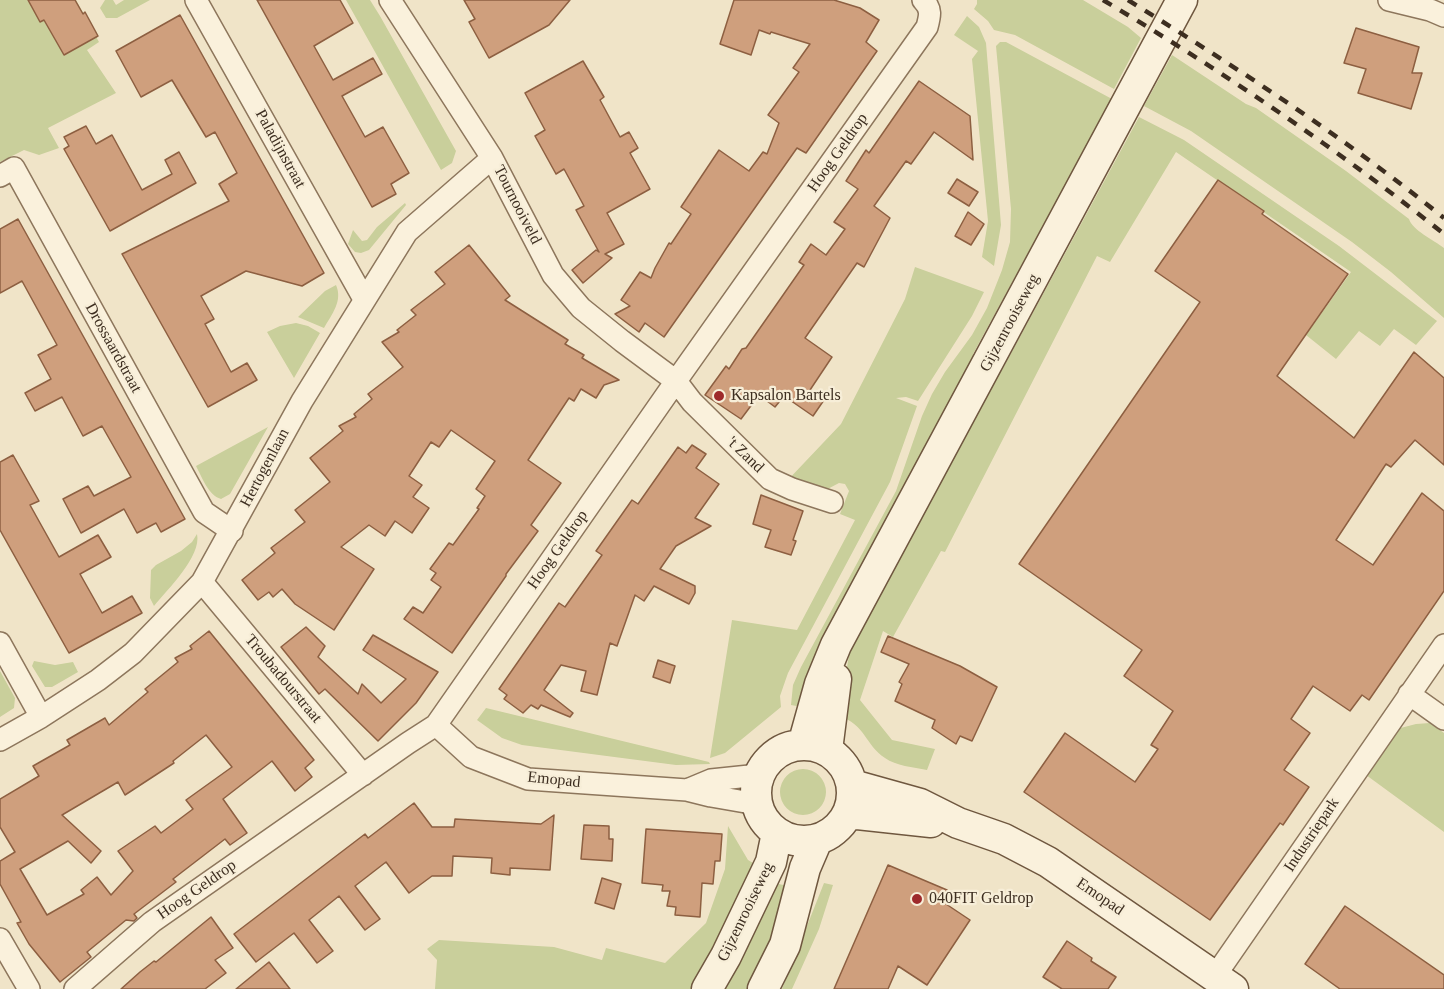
<!DOCTYPE html>
<style>
body{margin:0}
canvas{display:block;background:#f0e4c8}
</style>
<canvas width="1444" height="989"></canvas>
<script>
const c = document.querySelector('canvas').getContext('2d');
c.lineJoin = 'round';
function fillPath(path, color) { c.fillStyle = color; c.fill(path, 'evenodd'); }
function stroke(path, color, width, dash) { c.strokeStyle = color; c.lineWidth = width; c.lineCap = dash ? 'butt' : 'round'; c.setLineDash(dash || []); c.stroke(path); }
function write(font, color, halo, rows, align = 'center') {
  c.font = font + ' "Times New Roman",serif'; c.lineWidth = 4.5; c.setLineDash([]); c.textBaseline = 'middle'; c.strokeStyle = halo; c.fillStyle = color; for (const [text, x, y, turn = 0] of rows) {
    c.save(); c.translate(x, y); c.rotate((+turn || 0) * Math.PI / 180); c.textAlign = isNaN(turn) ? turn : align; if (halo) c.strokeText(text, 0, 0); c.fillText(text, 0, 0); c.restore();
  }
}
const green = new Path2D(`
 M0 0H76L99 42 87 50 116 93 48 128 59 148 39 155 24 150 0 162Z
 M105 0H113L116 5 124 0H150L117 18H106L100 8Z
 M346 0H370L380 16 456 151 452 163 441 170Z
 M977 0H1083L1128 27 1141 38 1114 89 1015 35 994 30 988 21 974 9 977 4Z
 M967 16 979 27 986 43 1001 225 994 266 982 257 988 221 972 59 978 51 954 35Z
 M1000 42H1006L1112 99 973 354 978 357 802 707 791 705 793 685 801 667 896 491 922 416 932 394 945 372 972 335 987 308 1002 270 1010 242 1011 209 996 46Z
 M1172 55 1246 104 1256 108 1346 171 1409 219C1412 230 1434 240 1444 248V318L1391 272 1352 242 1191 131 1144 106Z
 M1139 117 1184 140 1339 246 1437 321 1416 345 1394 329 1380 346 1359 331 1336 359 1306 335 1351 272 1176 152 1110 262 1097 256 945 552 941 551 893 637 883 631 860 700 892 740 935 749 927 770C913 767 896 766 885 758 865 745 866 725 839 716L850 649 998 368 1002 370Z
 M405 203 406 205 369 250 361 253 355 252 348 244 353 230 362 241 367 240 377 227Z
 M915 267 984 292 972 316 918 401 906 397 896 398 917 406 890 482 788 673 780 696 781 707 725 753 710 758 732 620 797 630 855 520 840 514 849 491 845 484 839 483 820 493 786 482 841 424 905 299Z
 M336 285C343 301 332 314 324 328L298 317 325 291Z
 M296 323 308 326 320 333 294 378 267 332 280 326Z
 M268 427 230 494 221 499C208 495 202 477 196 466Z
 M197 534C202 556 167 590 154 606L150 598 151 570 156 565 181 551 192 542Z
 M34 661 55 665 73 662 78 672 52 687H45L32 666Z
 M0 671 15 698 14 708 0 717Z
 M486 708 709 762 710 764 676 765 522 745 502 738 477 720Z
 M1430 723 1444 733V832L1362 772 1393 730 1416 724Z
 M780 792a23 23 0 1 1 46 0a23 23 0 1 1-46 0Z
 M728 826 748 860 760 867 699 989H435L437 960 427 949 439 940 554 947 602 960 606 948 665 963 706 923 725 869Z
 M769 882 793 887 755 989H713Z
 M824 883 833 885 819 929 792 989H782Z`);
const building = new Path2D(`
 M28 0H75L83 14 85 12 98 36 64 55 44 20 40 22Z
 M257 0H340L353 23 314 46 333 80 373 58 382 74 342 96 365 137 383 127 409 173 391 184 396 194 372 207Z
 M464 0H570L549 25 489 58 469 22 475 19Z
 M734 0H834L860 8 879 20 866 42 877 51 806 153 797 148 664 337 645 323 639 332 615 314 630 306 621 300 640 272 651 278 655 268 669 243 671 244 691 214 681 207 719 150 749 171 763 152 767 154 779 123 768 115 799 72 793 68 810 44 771 32 770 34 759 30 751 55 720 44Z
 M180 15 324 273 302 286 246 271 201 296 214 319 205 324 231 372 247 363 257 380 208 407 122 254 229 201 219 184 237 173 215 132 206 137 172 80 141 97 116 51Z
 M1356 28 1419 47 1412 73H1422L1411 109 1358 93 1366 69 1344 63Z
 M583 61 604 97 600 100 620 137 629 132 638 148 630 153 650 189 607 213 624 244 605 254 612 258 583 283 572 270 596 250 599 252 576 210 584 206 564 169 556 174 535 136 545 130 525 93Z
 M919 81 970 116 973 160 934 132 911 164 906 161 874 206 890 218 864 267 857 263 805 338 832 357 810 390 824 400 813 416 784 396 775 407 759 395 741 419 705 395 726 366 729 369 742 349 746 348 781 298 804 265 799 262 811 244 826 255 845 229 834 222 858 189 846 181 866 150 869 153Z
 M86 126 96 144 112 135 142 190 172 174 165 160 179 152 196 183 110 231 64 149 69 146 64 137Z
 M957 179 978 192 969 206 948 193Z
 M1218 180 1264 211 1262 214 1348 274 1277 376 1354 438 1414 352 1444 378V465L1415 440 1391 467 1386 464 1336 540 1373 565 1422 493 1444 511V591L1369 700 1362 695 1350 711 1313 686 1291 719 1310 733 1284 770 1309 787 1283 825 1280 823 1210 920 1024 792 1065 733 1135 782 1158 749 1151 745 1173 711 1124 676 1142 650 1019 564 1200 302 1155 271Z
 M968 212 984 224 971 245 955 236Z
 M18 219 185 519 161 532 156 523 137 533 124 509 81 533 63 499 88 486 94 496 131 477 102 426 83 436 62 397 35 411 25 393 51 379 38 355 57 345 22 281 0 293V229Z
 M469 245 510 296 505 300 568 340 565 344 584 355 582 358 619 380 604 385 596 398 581 389 574 401 569 398 528 460 561 483 531 525 538 531 506 574V576L452 653 404 619 413 607 423 613 441 587 431 580 436 573 430 569 449 543 453 545 479 509 477 508 485 496 476 489 495 461 451 430 439 447 431 442 409 476 422 485 413 497 429 508 412 533 395 521 385 536 369 525 341 547 374 569 334 630 295 604 282 589 273 597 269 592 258 600 242 580 275 553 271 548 305 522 295 510 330 482 310 458 343 431 339 426 356 417 354 414 372 399 368 394 403 367 382 342 399 332 397 330 416 315 411 310 445 284 435 272Z
 M692 445 706 454 696 468 719 484 695 518 711 526 676 546 660 569 695 586V593L689 604 654 586 644 601 635 595 617 646 610 643 597 695 581 691 586 671 561 665 544 690 573 713 570 717 541 705 538 709 531 705 523 713 504 699 507 695 499 689 559 603 565 607 602 555 596 551 632 500 638 504 678 447 686 453Z
 M13 455 39 501 30 505 59 557 98 535 111 557 80 574 102 613 132 596 142 613 69 653 0 530V462Z
 M761 495 803 511 793 540 796 541 791 555 765 547 771 530 753 524Z
 M306 627 325 646 318 657 358 694 362 684 381 703 406 679 363 650 373 635 438 672 416 703 378 741 325 689 319 694 281 647Z
 M209 631 314 760 305 768 312 777 295 791 272 761 223 799 247 833 230 845 225 839 173 879 176 882 134 914 137 918 134 921 126 920 87 952 91 957 60 982 29 944 17 923 21 922 0 884V861L15 852 0 827V799L39 776 33 766 70 745 67 740 105 718 109 725 148 692 145 689 178 662 175 658 192 649 190 646ZM206 735 232 767 186 800 193 809 161 833 155 826 118 851 133 871 111 895 97 877 81 890 84 894 47 915 20 869 68 841 91 863 101 851 62 815 118 782 125 795 174 763 173 761Z
 M888 636 960 666 997 687 972 741 960 736 956 744 932 728 935 720 895 701 902 684 899 682 909 664 881 652Z
 M658 660 675 666 670 683 653 677Z
 M414 803 432 827H454L455 819 541 824 554 815 550 870 510 868V875L491 873 492 858 453 856 452 876H432L409 893 386 862 355 886 380 919 365 930 339 896 309 920 333 951 317 963 294 933 256 962 234 934 365 834 368 838Z
 M584 825 609 826V839H613L612 861 581 859Z
 M646 829 722 834 720 861H715L713 884 702 883 700 917 675 915 676 907 667 906 670 891H662L663 885 642 883Z
 M888 865 947 890 940 900 970 920 927 985 898 966 888 989H834Z
 M602 878 621 884 614 909 595 903Z
 M1345 906 1444 975V989H1340L1305 964Z
 M211 917 233 948 215 960 226 973 205 989H121L140 972 154 961 156 962Z
 M1067 941 1092 958 1091 961 1116 977 1108 989H1062L1043 977Z
 M269 962 290 989H236Z`);
const street = new Path2D(`
 M196 0 364 299
 M390 0 492 158 553 275 581 308 622 341 676 381 692 402 770 479 792 489 832 502
 M1389 0 1430 10 1444 16
 M0 176 14 168 204 512 232 531
 M202 582 363 775
 M0 643 41 717
 M1409 694 1444 719
 M436 725 471 757 528 779 687 790 711 796 757 804
 M0 740 41 717 98 680 133 653 202 582 302 401 407 232 492 158
 M687 790 711 780 759 775
 M0 939 29 989
 M1215 976 1444 645
 M75 989 152 922 408 743 436 725 676 381 927 27C930 16 932 9 923 0`);
const secondary = new Path2D(`
 M756 793a48 48 0 1 1 96 0a48 48 0 1 1-96 0Z
 M803 745 820 684 836 645 1182 0
 M827 750 836 679
 M852 785 920 804 958 823 1004 839 1048 862 1233 989
 M848 813 931 822
 M707 989 726 956 771 862 777 833
 M763 989 785 945 805 868 817 840`);
const rail = new Path2D(`
 M1103 0C1222 71 1336 148 1444 234
 M1128 0C1237 68 1344 137 1444 218`);
const markers = [
 [719,396,6,"#9e2a2b"],
 [917,899,6,"#9e2a2b"]
];
const streetNames = [
 ["Paladijnstraat",280,149,61],
 ["Hoog Geldrop",838,153,-55],
 ["Tournooiveld",517,205,63],
 ["Gijzenrooiseweg",1010,323,-62],
 ["Drossaardstraat",113,348,61],
 ["'t Zand",745,455,44],
 ["Hertogenlaan",265,468,-62],
 ["Hoog Geldrop",558,550,-55],
 ["Troubadourstraat",283,679,50],
 ["Emopad",554,780,6],
 ["Industriepark",1312,835,-56],
 ["Hoog Geldrop",197,890,-35],
 ["Emopad",1100,897,34],
 ["Gijzenrooiseweg",746,912,-64]
];
const poiNames = [
 ["Kapsalon Bartels",731,396],
 ["040FIT Geldrop",929,899]
];
fillPath(green, '#c9cf9b');
fillPath(building, '#cf9f7d');
stroke(building, '#8d5f41', 1.5);
stroke(street, '#8d765c', 24);
stroke(secondary, '#6f573f', 33);
stroke(street, '#faf1dc', 21);
stroke(secondary, '#faf1dc', 30);
stroke(rail, '#3d2e20', 4.5, [10, 10]);
for (const [x, y, r, color] of markers) { const dot = new Path2D(); dot.arc(x, y, r, 0, 2 * Math.PI); c.fillStyle = color; c.fill(dot); stroke(dot, '#f7eed8', 2); }
write('16px', '#3d2e20', '#f7eed8', streetNames);
write('16px', '#3d2e20', '#f7eed8', poiNames, 'left');
</script>
